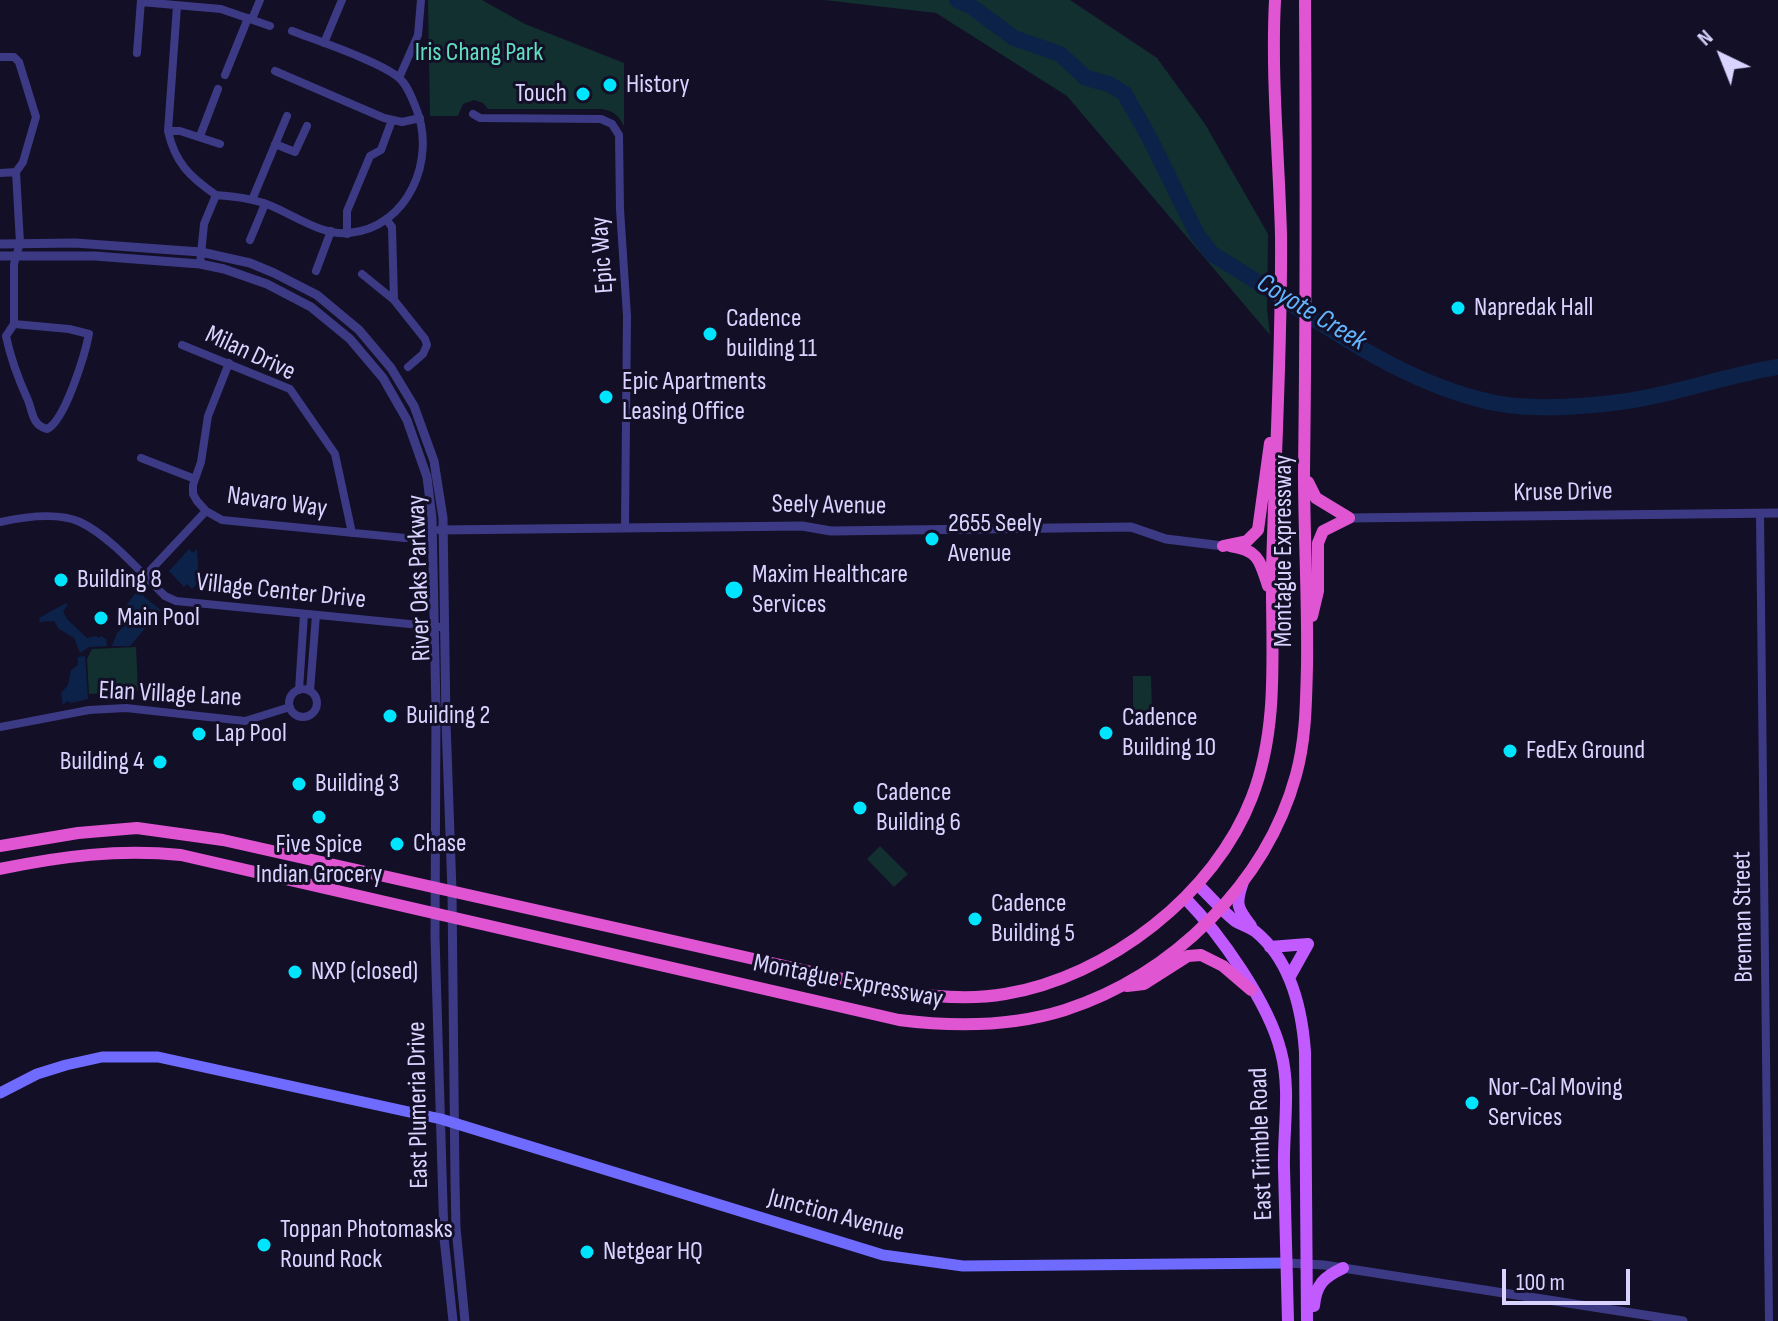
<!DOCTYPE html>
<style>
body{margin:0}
#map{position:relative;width:1778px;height:1321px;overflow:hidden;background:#130f26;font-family:"Sofia Sans Condensed",sans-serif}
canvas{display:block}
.north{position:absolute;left:1682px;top:16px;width:80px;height:80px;-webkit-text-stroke:6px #130f26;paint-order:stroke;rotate:317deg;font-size:22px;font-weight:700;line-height:32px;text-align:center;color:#d9d4ff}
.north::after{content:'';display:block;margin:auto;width:28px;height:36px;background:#d9d4ff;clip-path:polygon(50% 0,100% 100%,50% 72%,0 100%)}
.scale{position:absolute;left:1502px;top:1269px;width:128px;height:36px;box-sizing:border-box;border:4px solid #d9d4ff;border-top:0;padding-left:10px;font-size:24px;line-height:28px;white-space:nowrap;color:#d9d4ff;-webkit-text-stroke:6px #130f26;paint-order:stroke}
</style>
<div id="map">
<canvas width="1778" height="1321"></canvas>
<div class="north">N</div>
<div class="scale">100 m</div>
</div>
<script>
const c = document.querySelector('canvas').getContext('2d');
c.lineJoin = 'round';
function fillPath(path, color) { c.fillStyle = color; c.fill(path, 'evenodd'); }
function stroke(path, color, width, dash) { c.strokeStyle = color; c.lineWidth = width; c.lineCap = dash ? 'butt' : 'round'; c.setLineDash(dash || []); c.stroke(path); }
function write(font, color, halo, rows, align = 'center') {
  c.font = font + ' "Sofia Sans Condensed",sans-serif'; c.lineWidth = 6; c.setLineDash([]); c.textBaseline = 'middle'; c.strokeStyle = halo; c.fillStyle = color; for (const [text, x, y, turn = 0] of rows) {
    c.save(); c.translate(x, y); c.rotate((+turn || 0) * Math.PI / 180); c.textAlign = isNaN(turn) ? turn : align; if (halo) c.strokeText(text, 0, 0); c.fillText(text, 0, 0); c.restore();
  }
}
const green = new Path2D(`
 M428 0H482L525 24 624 63V126C618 115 614 111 601 109H488L483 103 474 100 463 104 458 116H430Z
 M824 0H1070L1157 58 1205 124 1268 234 1267 309 1270 335 1067 96 936 13Z
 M136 647 138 691 89 694 87 659 92 649Z
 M1133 676H1151L1152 713H1133Z
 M880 846 908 874 894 887 867 859Z`);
const water = new Path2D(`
 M189 549 193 553 197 549 199 582 192 589 187 584 184 587 169 571Z
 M137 591 161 610 130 646H112L117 633 130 621V614L124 608Z
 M66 603 68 605 63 611 67 619 87 638 96 636 99 638 101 636 106 639 107 646 89 647 80 653 74 638 59 629 54 621 40 622 39 618Z
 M85 656 88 699 71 703 67 701 63 705 61 693 68 685 71 670 78 665V657Z`);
const river = new Path2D(`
 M957 0 972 7 1014 38 1060 54 1086 78 1109 84 1124 93 1148 135 1197 234 1212 254C1298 304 1379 373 1478 399 1519 411 1569 408 1612 403 1668 397 1722 376 1778 367`);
const minor = new Path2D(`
 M141 2 221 9 270 26
 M177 6 168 131C175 163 190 177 216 195
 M252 19 260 0
 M324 43 342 0
 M137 53 141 0
 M0 57H14L19 62 36 117 23 162 16 172 0 173
 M275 71 384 118 402 122 420 118
 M225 75 248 18
 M399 78 418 35 421 0
 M473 114 480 118 601 119 612 124 619 135 620 209 627 316 625 527
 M168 131H180L220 144
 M200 136 218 89
 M275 144 295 152 307 126
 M216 195C232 196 248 198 264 203 290 212 320 236 349 233 408 228 437 159 416 108 412 98 407 84 398 77 378 61 318 41 292 31
 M252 200 287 116
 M386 219 392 227 394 300
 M347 234V211L370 156 381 150 392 120
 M250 240 265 204
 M200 264 204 224 216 195
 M316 271 331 231
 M362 274 394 300 425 339 427 345 423 354 408 367
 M14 324 69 329 89 334C85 354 65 421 47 429 31 425 33 410 27 398 17 376 11 360 6 336Z
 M14 324V264L20 243 16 172
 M182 345 290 389 335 454 352 533
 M229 363 208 416 201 462 193 485V494L197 501 206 511 222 520 405 538
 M141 458 195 479
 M1760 513 1769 1321
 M0 522C23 517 58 512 80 522 110 536 141 573 165 596L176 601 440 627
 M145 576 206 511
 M289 703a14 14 0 1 1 28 0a14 14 0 1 1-28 0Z
 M299 690 304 614
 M310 691 316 615
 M0 727 89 710 126 708 245 721 290 707`);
const tertiary = new Path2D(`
 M0 244 75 243 201 252 250 263 274 273 317 295 359 330 391 368 414 406 434 461 443 518 446 722 452 891 455 1182 456 1228 465 1321
 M0 256H95L200 264 224 269 267 284 311 307 350 339 383 378 407 420 427 477 432 518 436 710 435 937 444 1238 453 1321
 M1349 518 1778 513
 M440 530 802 526 831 531 1131 527 1166 539 1223 546
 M1287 1263 1324 1265 1683 1321`);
const secondary = new Path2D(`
 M0 1093 37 1074 66 1065 102 1057H158L441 1119 883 1255 963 1266 1287 1263`);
const primary = new Path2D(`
 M1243 882C1235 904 1237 908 1251 926
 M1198 885C1210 896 1221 910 1234 920 1241 925 1250 927 1256 932 1291 961 1302 1009 1305 1052L1307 1321
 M1185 898C1220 934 1269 1003 1281 1052 1291 1090 1283 1130 1284 1168 1285 1219 1287 1270 1288 1321
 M1270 947 1308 944
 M1289 978 1308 944
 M1314 1306C1316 1284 1324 1277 1343 1268`);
const trunk = new Path2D(`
 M1308 482 1316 498 1349 518
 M1223 546 1247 541 1258 530 1270 443
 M1230 546C1259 550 1260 561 1268 586
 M1312 616 1318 591V543L1323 531 1349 518
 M0 846 78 833 137 828 223 840 901 992C935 997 971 1000 1005 994 1108 977 1215 894 1252 797 1280 725 1271 646 1272 570 1275 458 1282 347 1281 235 1279 157 1271 78 1275 0
 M0 869C62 856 118 849 181 855L899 1020C954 1027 1011 1027 1065 1010 1172 975 1266 884 1296 775 1306 739 1306 702 1307 666 1308 601 1304 536 1304 472 1306 314 1306 157 1305 0
 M1127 986 1144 984 1188 956 1201 955 1223 966 1251 990`);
const markers = [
 [610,85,8,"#00e5ff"],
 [583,94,8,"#00e5ff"],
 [1458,308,8,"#00e5ff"],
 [710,334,8,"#00e5ff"],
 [606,397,8,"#00e5ff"],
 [932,539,8,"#00e5ff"],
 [61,580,8,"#00e5ff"],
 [734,590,10,"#00e5ff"],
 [101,618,8,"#00e5ff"],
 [390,716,8,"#00e5ff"],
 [1106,733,8,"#00e5ff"],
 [199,734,8,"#00e5ff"],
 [1510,751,8,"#00e5ff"],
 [160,762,8,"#00e5ff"],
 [299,784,8,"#00e5ff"],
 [860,808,8,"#00e5ff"],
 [319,817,8,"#00e5ff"],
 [397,844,8,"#00e5ff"],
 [975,919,8,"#00e5ff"],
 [295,972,8,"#00e5ff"],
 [1472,1103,8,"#00e5ff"],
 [264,1245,8,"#00e5ff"],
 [587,1252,8,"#00e5ff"]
];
const parkNames = [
 ["Iris Chang Park",479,53]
];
const poiNames = [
 ["History",626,85],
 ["Touch",567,94,"right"],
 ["Napredak Hall",1474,308],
 ["Cadence",726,319],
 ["building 11",726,349],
 ["Epic Apartments",622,382],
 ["Leasing Office",622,412],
 ["2655 Seely",948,524],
 ["Avenue",948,554],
 ["Maxim Healthcare",752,575],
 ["Services",752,605],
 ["Building 8",77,580],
 ["Main Pool",117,618],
 ["Building 2",406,716],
 ["Cadence",1122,718],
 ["Building 10",1122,748],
 ["Lap Pool",215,734],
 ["FedEx Ground",1526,751],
 ["Building 4",144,762,"right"],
 ["Building 3",315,784],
 ["Cadence",876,793],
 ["Building 6",876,823],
 ["Chase",413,844],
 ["Five Spice",319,845,"center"],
 ["Indian Grocery",319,875,"center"],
 ["Cadence",991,904],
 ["Building 5",991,934],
 ["NXP (closed)",311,972],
 ["Nor-Cal Moving",1488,1088],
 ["Services",1488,1118],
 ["Toppan Photomasks",280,1230],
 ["Round Rock",280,1260],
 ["Netgear HQ",603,1252]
];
const streetNames = [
 ["Epic Way",603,255,-94],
 ["Milan Drive",250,354,25],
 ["Kruse Drive",1563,493,-1],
 ["Navaro Way",277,503,8],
 ["Seely Avenue",829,506,1],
 ["Montague Expressway",1284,551,-90],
 ["River Oaks Parkway",420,578,-92],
 ["Village Center Drive",281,592,6],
 ["Elan Village Lane",170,695,3],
 ["Brennan Street",1744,917,-91],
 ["Montague Expressway",848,982,11],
 ["East Plumeria Drive",419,1105,-91],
 ["East Trimble Road",1262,1144,-92],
 ["Junction Avenue",836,1216,15]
];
const waterNames = [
 ["Coyote Creek",1311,313,31]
];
fillPath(green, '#12302f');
fillPath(water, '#0c2248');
stroke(river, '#0c2248', 16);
stroke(minor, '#3d3a85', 8);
stroke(tertiary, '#3d3a85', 9);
stroke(secondary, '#6f6bff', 11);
stroke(primary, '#c25bff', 12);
stroke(trunk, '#e055d1', 12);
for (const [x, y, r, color] of markers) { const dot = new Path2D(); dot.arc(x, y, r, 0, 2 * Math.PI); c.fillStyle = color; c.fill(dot); stroke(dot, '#130f26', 3); }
write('26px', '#5fe0c0', '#130f26', parkNames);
write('26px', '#d9d4ff', '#130f26', poiNames, 'left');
write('26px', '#d9d4ff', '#130f26', streetNames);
write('italic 28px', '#62b6ff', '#130f26', waterNames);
</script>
